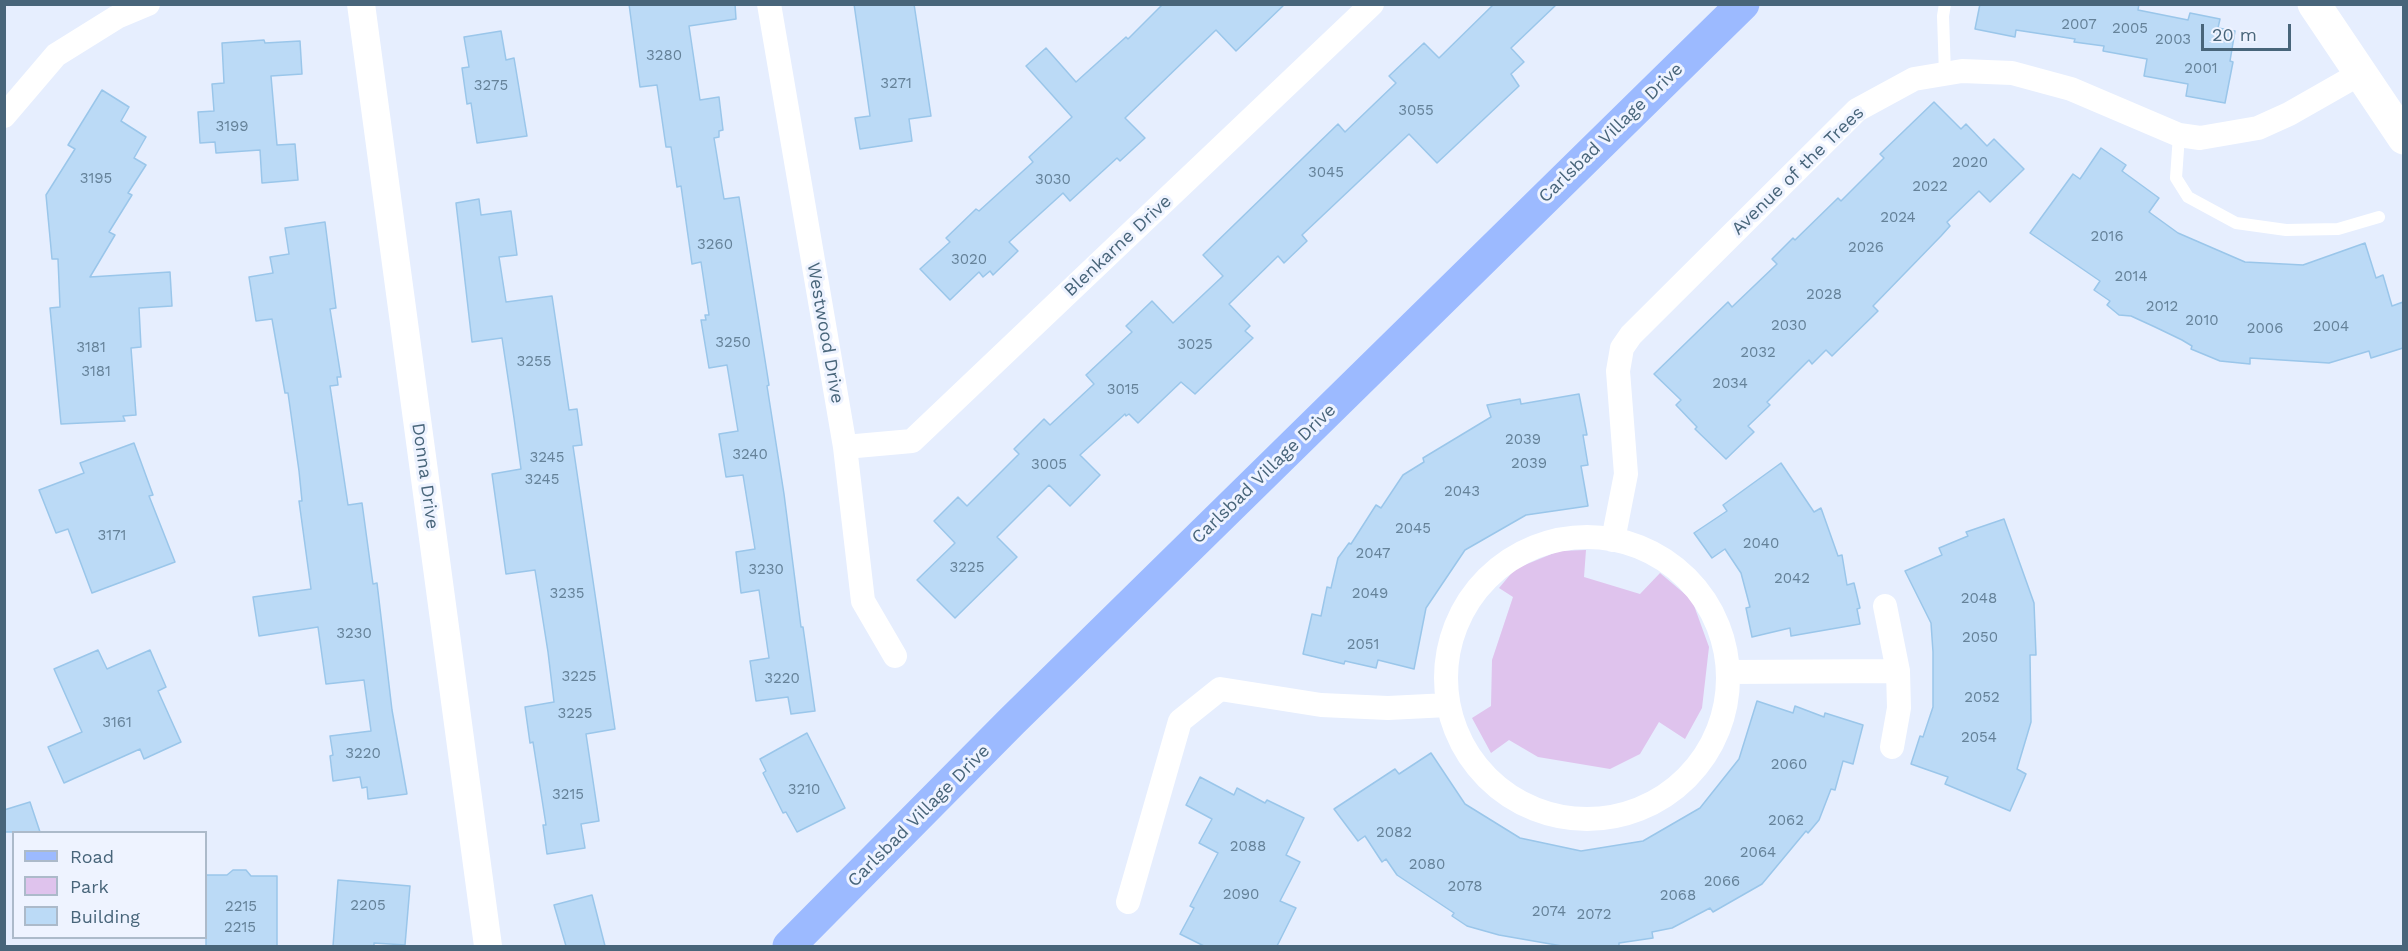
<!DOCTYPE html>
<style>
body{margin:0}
#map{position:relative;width:2408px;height:951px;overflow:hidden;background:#e6eefe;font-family:"Work Sans",sans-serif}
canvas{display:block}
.frame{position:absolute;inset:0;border:6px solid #48657a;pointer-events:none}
.legend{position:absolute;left:12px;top:831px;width:195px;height:108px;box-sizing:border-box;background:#eef3ff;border:2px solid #acbaca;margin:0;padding:8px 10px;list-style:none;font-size:18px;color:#48657a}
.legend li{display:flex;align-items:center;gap:12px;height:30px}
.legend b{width:30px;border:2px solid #acbaca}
.scale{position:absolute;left:2201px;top:24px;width:90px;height:27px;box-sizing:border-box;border:3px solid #48657a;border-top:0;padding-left:8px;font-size:18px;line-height:21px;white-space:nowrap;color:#48657a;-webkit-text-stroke:4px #eef3ff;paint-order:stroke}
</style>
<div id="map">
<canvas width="2408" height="951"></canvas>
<div class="frame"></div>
<ul class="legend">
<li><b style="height:8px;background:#9cbaff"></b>Road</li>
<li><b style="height:16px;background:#dfc3ed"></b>Park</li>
<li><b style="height:16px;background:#bbdaf6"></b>Building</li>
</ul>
<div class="scale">20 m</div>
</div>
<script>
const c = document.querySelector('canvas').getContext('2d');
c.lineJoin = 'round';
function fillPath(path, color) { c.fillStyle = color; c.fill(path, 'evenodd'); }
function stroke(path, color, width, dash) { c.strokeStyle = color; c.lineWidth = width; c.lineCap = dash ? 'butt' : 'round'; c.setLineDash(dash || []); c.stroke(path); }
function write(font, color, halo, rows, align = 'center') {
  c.font = font + ' "Work Sans",sans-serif'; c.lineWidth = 6; c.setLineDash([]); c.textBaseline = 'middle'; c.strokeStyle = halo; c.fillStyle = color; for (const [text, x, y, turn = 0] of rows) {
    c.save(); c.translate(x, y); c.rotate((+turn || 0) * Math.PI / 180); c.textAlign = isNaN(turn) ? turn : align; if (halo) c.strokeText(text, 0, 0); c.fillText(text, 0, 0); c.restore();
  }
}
const green = new Path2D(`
 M1586 550 1584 577 1640 594 1660 573 1692 600 1709 647 1702 708 1685 739 1659 722 1640 754 1610 769 1538 757 1509 740 1491 753 1472 718 1491 706 1492 660 1513 597 1499 588 1515 569 1559 551Z`);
const building = new Path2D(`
 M629 4H735L736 19 689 26 700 100 719 97 723 130 719 131V137L714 138 724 199 739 197 769 385 767 386 784 494 801 627H803L815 711 791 714 788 697 756 701 750 661 769 658 759 590 741 593 736 552 755 549 743 475 726 477 719 434 738 431 727 365 709 368 701 320H706L705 315H709L701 262 692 264 681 186 677 187 671 147H666L657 85 640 87Z
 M854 4H914L931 116 909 119 912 141 860 149 855 118 870 116Z
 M1163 4H1285L1236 51 1216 30 1125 118 1145 138 1120 161 1117 158 1070 201 1063 193 1009 242 1018 251 993 275 990 271 983 277 979 272 950 300 920 269 950 242 946 238 976 209 979 211 1033 162 1029 157 1072 117 1026 66 1046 48 1076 82 1126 37 1128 39Z
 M1494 4H1557L1511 48 1524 62 1511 74 1519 86 1437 163 1409 134 1302 235 1307 241 1284 263 1278 256 1229 304 1250 326 1245 331 1253 338 1195 394 1181 382 1138 423 1129 414 1126 416 1125 414 1080 455 1100 475 1070 506 1049 485 997 537 1017 557 955 618 917 580 955 543 934 521 958 497 967 506 1019 454 1014 449 1044 419 1050 425 1094 384 1086 375 1132 332 1126 326 1152 301 1173 323 1223 276 1203 255 1338 124 1345 132 1396 83 1389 76 1424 43 1439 58Z
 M1980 4H2139L2138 10 2188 20 2190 13 2220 19 2218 28 2235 31 2230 61 2233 62 2225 103 2186 96 2188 84 2144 76 2147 59 2103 51 2104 46 2074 42 2075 39 2016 30 2015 37 1975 29Z
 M501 31 506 60 514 58 527 136 477 143 471 103 467 104 462 68 469 67 464 37Z
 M264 40 265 43 300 41 302 74 271 76 277 145 295 144 298 180 262 183 260 150 216 153 215 142 200 143 198 112 214 111 212 84 224 83 222 43Z
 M102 90 129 107 121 121 146 137 134 158 146 165 128 193 132 195 109 232 115 235 90 277 170 272 172 306 139 308 141 347 131 348 136 415 123 416 125 421 61 424 50 308 60 307 58 259H52L46 195 75 149 68 145Z
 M1934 102 1961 129 1966 124 1987 146 1994 139 2024 169 1990 202 1979 191 1947 222 1950 226 1941 236 1873 306 1878 311 1832 356 1826 350 1812 364 1809 360 1767 402 1770 405 1748 426 1754 432 1726 459 1695 429 1697 427 1676 405 1681 400 1654 374 1728 302 1732 307 1777 264 1772 259 1793 238 1795 240 1838 198 1841 201 1884 158 1880 154Z
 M2101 148 2126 165 2122 171 2159 198 2149 212 2178 233 2245 262 2303 265 2365 243 2376 278 2383 275 2392 306 2403 302V348L2371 358 2369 351 2329 363 2250 358V364L2220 361 2191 349 2192 346 2182 340 2155 327 2131 316 2119 315 2107 305 2110 301 2094 290 2100 281 2030 233 2073 174 2080 179Z
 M479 199 481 215 511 211 517 255 499 257 506 302 552 296 569 410 577 409 582 445 573 446 615 729 586 734 599 821 581 824 585 848 547 854 543 825H546L533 742 530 743 525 707 554 702 548 652 535 570 506 574 492 474 521 469 514 418 502 338 472 342 456 203Z
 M325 222 336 308 330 309 341 377H337L338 385 330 386 348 505 362 503 373 584 377 583 392 710 407 794 368 799 367 787 362 788 360 777 333 781 330 756 333 755 330 736 371 731 364 680 326 684 318 627 259 636 253 597 311 589 299 501H302L299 471 288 393H285L272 319 256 321 249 277 273 273 270 257 289 254 285 228Z
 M1579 394 1587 435H1583L1588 465 1581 466 1588 506 1526 515 1465 550 1426 608 1414 669 1378 660 1376 668 1345 661 1344 664 1303 654 1312 614 1321 616 1327 587 1331 588 1338 558 1349 543 1351 544 1376 505 1381 508 1403 475 1424 462 1423 458 1491 417 1487 405 1520 399 1521 404Z
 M134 443 153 495 149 496 175 562 92 593 68 529 56 533 39 490 84 473 80 463Z
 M1781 463 1814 512 1821 508 1838 556 1842 555 1847 585 1854 583 1860 608 1857 609 1860 624 1791 636 1790 628 1752 637 1746 608 1750 607 1741 573 1725 549 1712 558 1694 533 1727 511 1723 505Z
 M2004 519 2034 603 2036 655H2030L2031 722 2017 769 2026 774 2010 811 1945 784 1948 777 1911 764 1920 736 1923 737 1933 707V652L1931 623 1905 571 1942 555 1939 548 1968 536 1966 532Z
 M98 650 107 669 150 650 166 687 158 691 181 742 144 759 140 749 64 783 48 747 82 732 54 669Z
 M1757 701 1793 713 1795 706 1824 717 1825 713 1863 725 1853 764 1843 761 1835 790 1831 789 1819 820 1808 833 1806 831 1762 884 1713 912 1710 908 1672 928 1652 932 1653 938 1619 943V946H1562L1499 935 1467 926 1452 916 1454 913 1397 875 1386 859 1382 862 1365 836 1358 841 1334 809 1395 769 1399 774 1431 753 1465 804 1520 838 1581 851 1643 841 1700 808 1739 759Z
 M807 733 845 808 797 832 786 812 783 813 763 773 766 771 760 759Z
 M1200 777 1234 795 1237 788 1265 803 1267 800 1304 818 1286 855 1300 862 1280 901 1296 908 1277 946H1204L1180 934 1194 908 1190 906 1218 853 1199 843 1212 819 1186 805Z
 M30 802 40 832H4V810Z
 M233 870H246L251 876H277V946H206V875H227Z
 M338 880 410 886 405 945 374 943V946H333Z
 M592 895 605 946H566L554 905Z`);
const service = new Path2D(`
 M1945 4 1943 16 1945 74
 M2179 135 2176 178 2188 197 2236 223 2286 230 2338 229 2379 217`);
const minor = new Path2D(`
 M769 4 845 447 863 601 895 656
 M4 116 56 55 117 17 148 4
 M845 447 912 441 1372 4
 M1446 678a141 141 0 1 1 282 0a141 141 0 1 1-282 0Z
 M1613 540 1626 474 1618 371 1622 348 1631 335 1857 110 1914 79 1962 71 2012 73 2071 89 2179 135 2200 138 2258 128 2289 114 2361 73
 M1885 606 1898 671 1899 708 1892 747
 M1729 672 1898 671
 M1128 902 1180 721 1220 689 1321 705 1388 708 1448 705`);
const tertiary = new Path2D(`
 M361 4 488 946`);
const secondary = new Path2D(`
 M2314 4 2404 138`);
const primary = new Path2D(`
 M789 946 1012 721 1743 4`);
const numberNames = [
 ["2007",2079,25],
 ["2005",2130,29],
 ["2003",2173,40],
 ["3280",664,56],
 ["2001",2201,69],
 ["3271",896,84],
 ["3275",491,86],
 ["3055",1416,111],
 ["3199",232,127],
 ["2020",1970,163],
 ["3045",1326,173],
 ["3195",96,179],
 ["3030",1053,180],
 ["2022",1930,187],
 ["2024",1898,218],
 ["2016",2107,237],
 ["3260",715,245],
 ["2026",1866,248],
 ["3020",969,260],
 ["2014",2131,277],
 ["2028",1824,295],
 ["2012",2162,307],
 ["2010",2202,321],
 ["2030",1789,326],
 ["2004",2331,327],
 ["2006",2265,329],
 ["3250",733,343],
 ["3025",1195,345],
 ["3181",91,348],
 ["2032",1758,353],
 ["3255",534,362],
 ["3181",96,372],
 ["2034",1730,384],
 ["3015",1123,390],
 ["2039",1523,440],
 ["3240",750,455],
 ["3245",547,458],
 ["2039",1529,464],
 ["3005",1049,465],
 ["3245",542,480],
 ["2043",1462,492],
 ["2045",1413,529],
 ["3171",112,536],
 ["2040",1761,544],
 ["2047",1373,554],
 ["3225",967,568],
 ["3230",766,570],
 ["2042",1792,579],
 ["3235",567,594],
 ["2049",1370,594],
 ["2048",1979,599],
 ["3230",354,634],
 ["2050",1980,638],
 ["2051",1363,645],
 ["3225",579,677],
 ["3220",782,679],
 ["2052",1982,698],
 ["3225",575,714],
 ["3161",117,723],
 ["2054",1979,738],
 ["3220",363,754],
 ["2060",1789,765],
 ["3210",804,790],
 ["3215",568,795],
 ["2062",1786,821],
 ["2082",1394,833],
 ["2088",1248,847],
 ["2064",1758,853],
 ["2080",1427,865],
 ["2066",1722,882],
 ["2078",1465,887],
 ["2090",1241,895],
 ["2068",1678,896],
 ["2205",368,906],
 ["2215",241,907],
 ["2074",1549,912],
 ["2072",1594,915],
 ["2215",240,928]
];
const streetNames = [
 ["Carlsbad Village Drive",1611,133,-44],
 ["Avenue of the Trees",1798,171,-44],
 ["Blenkarne Drive",1118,246,-43],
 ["Westwood Drive",825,333,80],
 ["Carlsbad Village Drive",1264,474,-44],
 ["Donna Drive",425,476,82],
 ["Carlsbad Village Drive",919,816,-45]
];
fillPath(green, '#dfc3ed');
fillPath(building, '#bbdaf6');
stroke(building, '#9ac6ea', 1.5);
stroke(service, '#fff', 12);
stroke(minor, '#fff', 24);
stroke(tertiary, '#fff', 28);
stroke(secondary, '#fff', 33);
stroke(primary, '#9cbaff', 33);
write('15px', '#658299', null, numberNames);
write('18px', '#48657a', '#eef3ff', streetNames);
</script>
